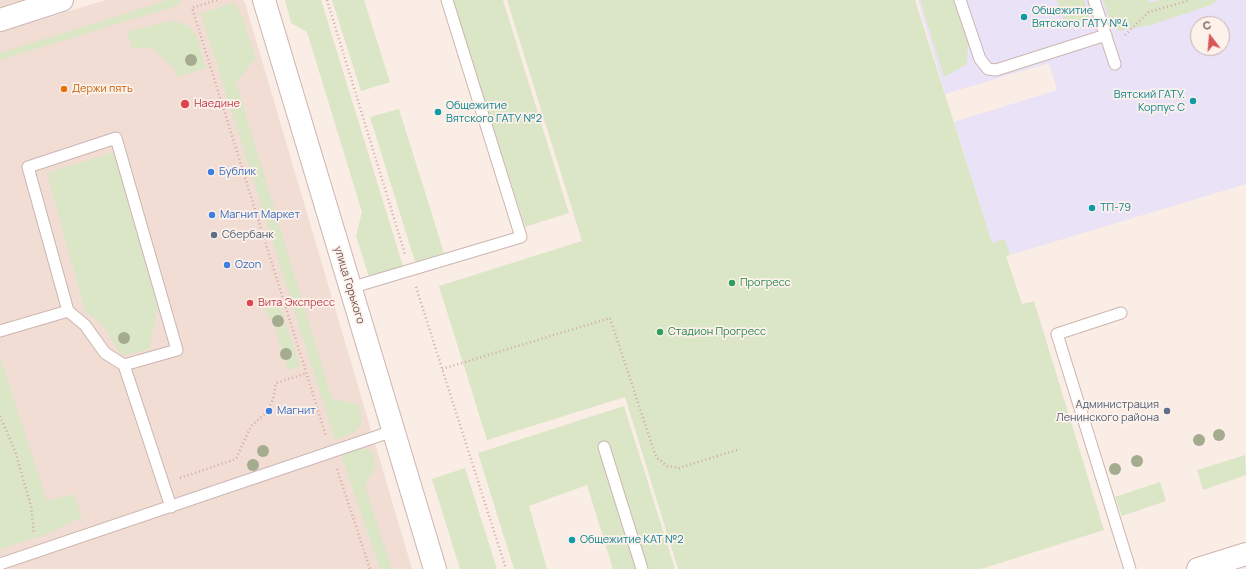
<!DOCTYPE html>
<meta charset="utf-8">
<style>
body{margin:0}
#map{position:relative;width:1246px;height:569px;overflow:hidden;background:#faede5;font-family:Manrope,sans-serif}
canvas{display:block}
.north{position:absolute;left:1190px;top:16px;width:40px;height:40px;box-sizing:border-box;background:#fdf2eb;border:1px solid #c5b2ac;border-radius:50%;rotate:344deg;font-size:11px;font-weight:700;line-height:16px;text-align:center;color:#70514d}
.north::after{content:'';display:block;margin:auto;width:14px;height:18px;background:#d75759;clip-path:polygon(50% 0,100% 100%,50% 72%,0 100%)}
</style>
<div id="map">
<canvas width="1246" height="569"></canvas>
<div class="north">С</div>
</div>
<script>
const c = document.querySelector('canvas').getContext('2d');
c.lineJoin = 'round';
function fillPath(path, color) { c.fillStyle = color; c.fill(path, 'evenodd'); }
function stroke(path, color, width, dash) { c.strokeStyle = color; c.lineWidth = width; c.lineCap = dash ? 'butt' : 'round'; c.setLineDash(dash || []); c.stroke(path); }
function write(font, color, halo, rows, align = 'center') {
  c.font = font + ' Manrope,sans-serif'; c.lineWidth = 3.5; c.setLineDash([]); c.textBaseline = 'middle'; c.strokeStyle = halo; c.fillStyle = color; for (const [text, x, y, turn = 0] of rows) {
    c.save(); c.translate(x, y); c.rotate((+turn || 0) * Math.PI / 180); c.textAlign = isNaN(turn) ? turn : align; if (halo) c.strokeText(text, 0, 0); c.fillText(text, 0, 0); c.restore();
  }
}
const residential = new Path2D(`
 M0 0H34L0 11Z
 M106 0H243L245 3 412 569H0V32Z`);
const education = new Path2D(`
 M918 0H1246V184L1010 255 1005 239 992 243 954 122 1057 90 1049 63 945 94ZM1198 24H1222V48H1198Z`);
const green = new Path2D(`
 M166 0H182L176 6 0 60V53L165 1Z
 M285 0H321L403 266 369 277 356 236 362 212 307 32 291 23Z
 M332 0H364L390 82 361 91Z
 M452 0H503L569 213 525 227Z
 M507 0H915L992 243 1005 239 1010 255 1006 256 1022 304 1034 301 1104 530 981 569H678L625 397 487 440 439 286 582 241Z
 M920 0H955L968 40 967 64 944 77Z
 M1057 0H1084L1089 16 1079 25H1066Z
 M1103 0H1148L1150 3 1160 0H1217L1211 5 1151 25 1118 31 1110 20Z
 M234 2 242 16 256 58 236 82 332 399 359 404C367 429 357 433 335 440L201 14Z
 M176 21 190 27 197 37 206 68 178 77 172 66 150 47 132 49 127 32 164 22Z
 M399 109 444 253 415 262 370 117Z
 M114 152 158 308 149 349 122 356 102 324 85 311 47 173Z
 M279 304 300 366 288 370 276 330 265 309Z
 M0 357 47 501 74 494 82 517 47 534 0 549Z
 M624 406 675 569H613L587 485 529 506 547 569H514L478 453Z
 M363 448 371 450 376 465 365 486 392 569H380L341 455Z
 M1245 455 1246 475 1203 490 1197 470Z
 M465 468 497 569H460L432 479Z
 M1160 482 1166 501 1122 516 1115 497Z`);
const path = new Path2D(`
 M217 0 192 8 326 436
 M327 0 405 254
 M1125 35 1149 12 1190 0
 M416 287 506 569
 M442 369 610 318 656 457 667 466 679 468 740 449
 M0 416 15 451 31 506 34 534
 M337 469 370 569
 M180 478 236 459 251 426 267 412 273 399 276 383 307 373`);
const service = new Path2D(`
 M960 0 980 59 988 69 996 70 1106 35
 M1094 0 1115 64
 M350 288 521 237 447 0
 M68 311 85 325 105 353 124 365
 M1121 313 1057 334 1130 569
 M0 331 68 311 28 167 116 138 177 350 124 365 171 507
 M604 447 642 569
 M0 564 393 431`);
const tertiary = new Path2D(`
 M264 0 435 569
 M0 20 62 0`);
const secondary = new Path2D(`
 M1198 569 1246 554`);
const trees = [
 [191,60],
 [278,321],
 [124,338],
 [286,354],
 [1219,435],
 [1199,440],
 [263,451],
 [1137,461],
 [253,465],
 [1115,469]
];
const markers = [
 [1024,17,4,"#0f9aa8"],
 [64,89,4,"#e8710a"],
 [1193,101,4,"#0f9aa8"],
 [185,104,5,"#e0444e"],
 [438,112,4,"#0f9aa8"],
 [211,172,4,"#3f7fe0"],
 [1092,208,4,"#0f9aa8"],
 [212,215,4,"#3f7fe0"],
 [214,235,4,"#5c6f8a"],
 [227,265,4,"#3f7fe0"],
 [732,283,4,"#2e9e5b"],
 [250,303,4,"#e0444e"],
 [660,332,4,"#2e9e5b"],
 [269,411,4,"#3f7fe0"],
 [1167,411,4,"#5c6f8a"],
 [572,540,4,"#0f9aa8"]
];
const cultureNames = [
 ["Общежитие",1032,11],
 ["Вятского ГАТУ №4",1032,24],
 ["Вятский ГАТУ.",1185,95,"right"],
 ["Корпус С",1185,108,"right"],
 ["Общежитие",446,106],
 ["Вятского ГАТУ №2",446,119],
 ["ТП-79",1100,208],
 ["Общежитие КАТ №2",580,540]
];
const foodNames = [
 ["Держи пять",72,89]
];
const healthNames = [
 ["Наедине",194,104],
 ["Вита Экспресс",258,303]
];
const shopNames = [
 ["Бублик",219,172],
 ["Магнит Маркет",220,215],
 ["Ozon",235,265],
 ["Магнит",277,411]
];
const serviceNames = [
 ["Сбербанк",222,235],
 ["Администрация",1159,405,"right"],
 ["Ленинского района",1159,418,"right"]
];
const leisureNames = [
 ["Прогресс",740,283],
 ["Стадион Прогресс",668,332]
];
const streetNames = [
 ["улица Горького",349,285,73]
];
fillPath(residential, '#f1ddd4');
fillPath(education, '#eae2f6');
fillPath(green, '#dae6c5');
stroke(service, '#ccb5b0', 13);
stroke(tertiary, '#ccb5b0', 24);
stroke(secondary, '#cfb4ad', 24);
stroke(path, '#d1aaa3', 2.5, [1, 3]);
stroke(service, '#fff', 11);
stroke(tertiary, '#fff', 22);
stroke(secondary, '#fff', 22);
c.fillStyle = '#a5ab8e';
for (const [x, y] of trees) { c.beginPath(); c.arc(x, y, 6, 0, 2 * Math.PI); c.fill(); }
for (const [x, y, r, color] of markers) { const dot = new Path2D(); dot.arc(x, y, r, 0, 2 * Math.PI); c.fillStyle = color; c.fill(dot); stroke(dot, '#fdf2eb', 1.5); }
write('11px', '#0d838f', '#fdf2eb', cultureNames, 'left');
write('11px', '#c56008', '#fdf2eb', foodNames, 'left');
write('11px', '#be3a42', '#fdf2eb', healthNames, 'left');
write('11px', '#366cbe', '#fdf2eb', shopNames, 'left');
write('11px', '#4e5e75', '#fdf2eb', serviceNames, 'left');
write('11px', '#27864d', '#fdf2eb', leisureNames, 'left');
write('11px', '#70514d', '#fdf2eb', streetNames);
</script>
